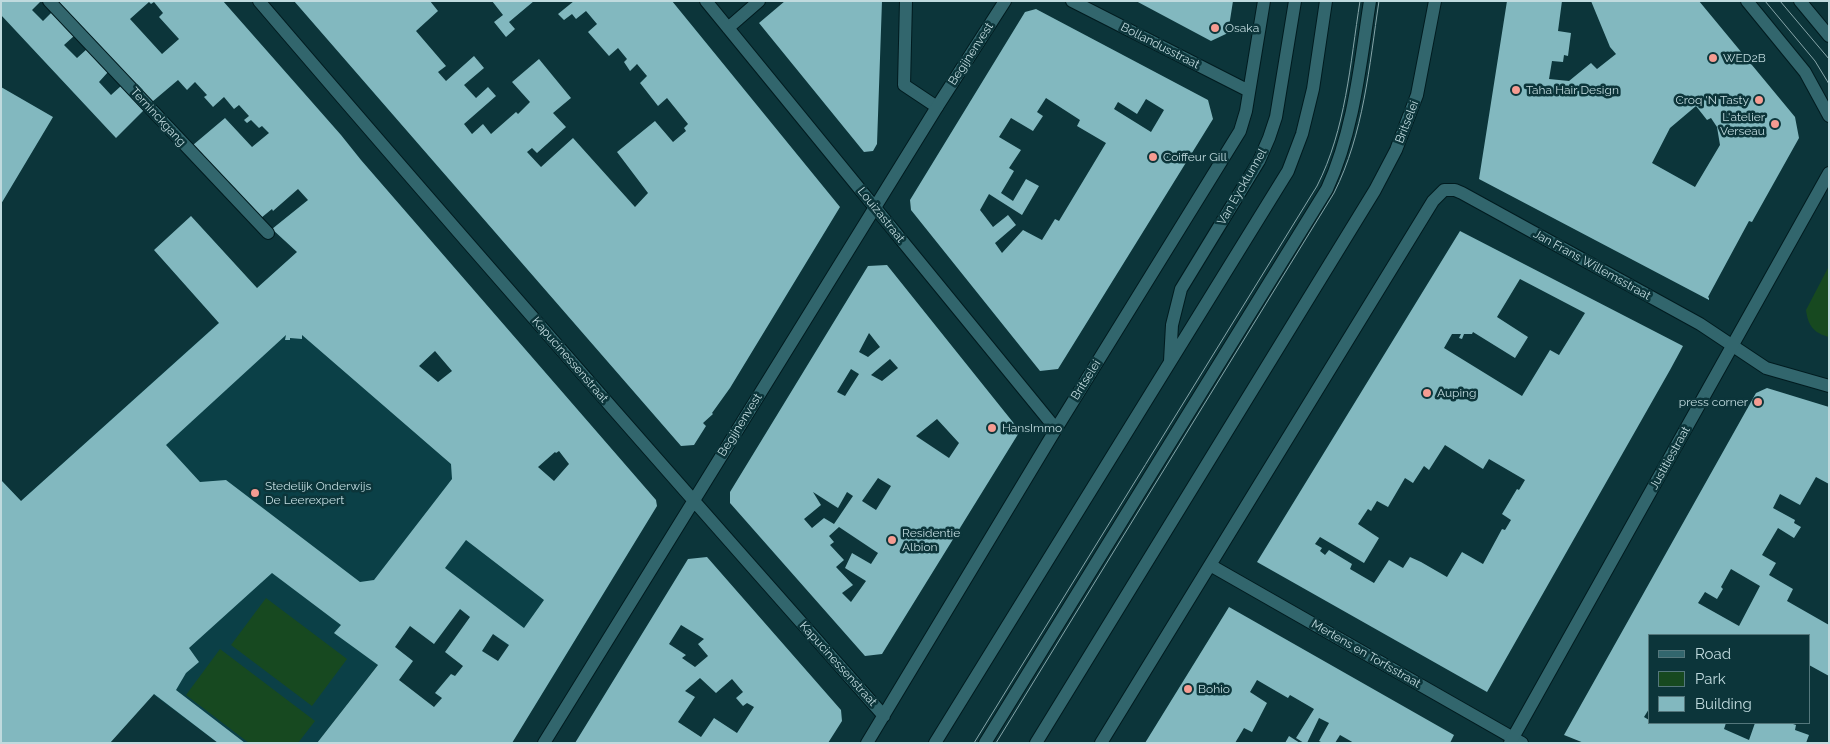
<!DOCTYPE html>
<style>
body{margin:0}
#map{position:relative;width:1830px;height:744px;overflow:hidden;background:#0c353a;font-family:Raleway,sans-serif}
canvas{display:block}
.frame{position:absolute;inset:0;border:2px solid #c0dade;pointer-events:none}
.legend{position:absolute;left:1648px;top:634px;width:162px;height:90px;box-sizing:border-box;background:#0c353a;border:1px solid #54777c;margin:0;padding:6px 9px;list-style:none;font-size:15px;color:#c0dade}
.legend li{display:flex;align-items:center;gap:10px;height:25px}
.legend b{width:25px;border:1px solid #54777c}
</style>
<div id="map">
<canvas width="1830" height="744"></canvas>
<div class="frame"></div>
<ul class="legend">
<li><b style="height:6px;background:#32666d"></b>Road</li>
<li><b style="height:14px;background:#174920"></b>Park</li>
<li><b style="height:14px;background:#82b8bf"></b>Building</li>
</ul>
</div>
<script>
const c = document.querySelector('canvas').getContext('2d');
c.lineJoin = 'round';
function fillPath(path, color) { c.fillStyle = color; c.fill(path, 'evenodd'); }
function stroke(path, color, width, dash) { c.strokeStyle = color; c.lineWidth = width; c.lineCap = dash ? 'butt' : 'round'; c.setLineDash(dash || []); c.stroke(path); }
function write(font, color, halo, rows, align = 'center') {
  c.font = font + ' Raleway,sans-serif'; c.lineWidth = 5; c.setLineDash([]); c.textBaseline = 'middle'; c.strokeStyle = halo; c.fillStyle = color; for (const [text, x, y, turn = 0] of rows) {
    c.save(); c.translate(x, y); c.rotate((+turn || 0) * Math.PI / 180); c.textAlign = isNaN(turn) ? turn : align; if (halo) c.strokeText(text, 0, 0); c.fillText(text, 0, 0); c.restore();
  }
}
const built = new Path2D(`
 M297 252 419 366 513 449 594 608 552 678 435 591 317 743H218L111 663 1 520V480L21 501Z`);
const green = new Path2D(`
 M1829 266V337C1814 333 1808 326 1806 310Z
 M266 598 347 659 312 706 231 645Z
 M220 649 315 721 298 743H249L186 695Z`);
const building = new Path2D(`
 M1 1H41L32 10 43 21 52 12 74 36 64 45 77 58 87 49 108 72 99 82 111 95 121 86 144 110 116 138 1 15Z
 M56 1H223L341 135 361 160 656 500 657 506 512 743H317L378 665 334 633 341 625 272 573 189 648 199 662 186 673 176 690 245 743H218L154 694 110 743H1V480L21 501 219 323 154 250 191 216 257 288 297 252 272 229 308 200 298 189 273 211 272 209 261 218 193 145 225 118 252 147 269 133 262 126 259 128 251 120 247 123 244 120 249 116 239 105 234 109 224 97 213 107 204 97 207 95 195 82 187 90 178 80 152 102ZM149 2 151 4 154 2 163 13 159 17 179 39 162 54 130 19ZM286 335 285 340H290V338L302 339V335L451 464 452 479 374 580 360 582 226 480 200 482 166 445ZM435 351 452 371 438 382 419 366ZM559 451 569 464 554 481 538 467 555 452 556 453ZM466 540 544 600 524 628 445 568ZM460 609 470 617 445 652 463 666 455 676 451 674 435 693 442 698 434 707 399 680 413 661 395 647 410 626 434 644ZM493 634 509 645 498 661 482 651Z
 M294 1H430L438 11 416 31 446 66 438 72 446 81 474 56 484 68 464 85 476 98 488 87 496 96 464 124 472 134 483 124 491 134 516 112 518 114 530 102 512 82 539 59 571 98 553 113 566 127 537 153 532 148 527 152 541 167 573 138 635 207 648 193 617 152 655 121 673 142 686 131 684 128 688 124 667 98 658 106 640 83 647 76 637 64 630 71 624 62 627 59 618 48 609 56 588 32 597 24 586 11 576 19 572 14 564 20 558 14 574 1H672L840 207 730 388 712 413 713 414 703 423 706 426 694 445 681 446Z
 M492 1H534L509 22 515 29 506 37 494 22 503 15Z
 M785 1H882L877 144 873 151 864 152 759 23Z
 M1136 1H1233L1228 33 1211 41Z
 M1507 1H1562L1558 31 1571 33 1568 56 1564 55 1563 62 1552 61 1549 79 1569 81 1591 63 1597 69 1616 54 1610 47 1591 1H1699L1795 117 1799 138 1752 222 1749 221 1708 297 1709 298V300L1479 179ZM1696 106 1707 120 1711 118 1717 127 1720 145 1695 187 1652 163 1670 128Z
 M1036 9 1208 100 1213 119 1058 369 1040 371 911 210 910 200 1025 12ZM1046 98 1080 120 1077 126 1106 143 1059 221 1055 219 1042 240 1023 230 1002 253 995 243 1016 225 1008 215 993 227 980 210 989 194 1022 215 1039 186 1026 179 1013 201 1001 193 1014 171 1009 168 1021 150 999 137 1011 118 1033 131 1043 116 1037 112ZM1146 99 1164 110 1151 132 1114 109 1118 102 1137 114Z
 M1 87 53 117 1 204Z
 M1460 231 1683 346 1670 370 1487 692 1257 562ZM1520 279 1585 313 1559 355 1550 350 1522 396 1444 348 1452 334H1461L1459 338 1462 339 1464 334H1472L1473 332 1515 358 1528 337 1497 317ZM1445 445 1483 469 1489 459 1525 480 1519 490 1517 489 1502 514 1511 520 1505 530 1502 529 1483 564 1462 552 1447 577 1421 562 1410 557 1403 568 1389 560 1374 583 1350 569 1352 564 1329 550 1325 555 1320 551 1322 548 1315 544 1320 537 1364 563 1379 538 1358 524 1368 509 1371 511 1377 501 1388 507 1405 478 1413 483 1424 466 1429 470Z
 M887 265 1020 431 882 654 865 656 730 503V492L868 266ZM869 333 880 347 868 357 859 352ZM890 359 898 368 882 381 871 375ZM851 369 859 374 845 396 837 392ZM937 419 959 443 949 458 916 436ZM878 478 891 486 876 510 862 501ZM813 492 838 508 847 492 853 496 834 524 824 518 812 528 804 519 821 505ZM839 527 878 553 871 564 852 553 845 568 866 581 851 602 842 593 853 585 836 567 844 560 830 545 834 542 829 536Z
 M1767 388 1829 407V484L1816 477 1800 505 1780 494 1773 508 1795 520 1794 523 1801 527 1794 538 1778 528 1762 555 1776 563 1769 575 1793 589 1787 601 1829 625V676L1809 665V635H1649V709L1644 717 1649 720V723H1726L1724 729 1749 740 1755 723H1790L1796 725 1795 730 1809 735 1806 743H1584L1564 735 1756 393ZM1731 569 1760 586 1739 626 1698 603 1705 592 1717 599 1723 589 1721 587Z
 M707 557 841 710 842 721 828 743H575L688 559ZM681 625 704 639 698 644 708 656 695 667 682 658 686 655 669 644ZM700 678 716 693 732 679 743 692 736 698 743 706 747 703 754 707 737 733 714 718 701 737 678 722 695 697 685 691Z
 M1229 607 1454 735 1450 743H1354L1340 735 1335 743H1323L1319 741 1329 723 1319 718 1307 743H1304L1296 738 1314 709 1290 695 1288 698 1257 680 1250 692 1267 703 1252 732 1244 728 1235 743H1145Z
 M1289 736 1300 743H1285Z`);
const service = new Path2D(`
 M906 1 904 85 937 107
 M985 743 1327 189C1354 130 1360 65 1370 1`);
const pedestrian = new Path2D(`
 M49 1 268 233`);
const minor = new Path2D(`
 M259 1C465 242 674 479 884 716
 M706 1 1056 429
 M1072 1 1249 91
 M728 28 759 1
 M1210 565 1522 743
 M544 743 937 107 1005 1
 M867 743 1056 429 1240 131 1246 111 1264 1
 M1101 743 1433 201 1444 190H1455L1462 193 1700 324 1766 368 1829 386`);
const tertiary = new Path2D(`
 M1510 743 1829 173`);
const secondary = new Path2D(`
 M1747 1 1805 72 1829 116
 M1800 1 1829 36
 M1170 361 1172 325 1181 289 1259 161 1269 138 1276 117 1295 1
 M935 743 1288 171 1302 134 1313 89 1326 1
 M1036 743 1375 190 1396 150 1417 95 1435 1`);
const tram = new Path2D(`
 M1765 1 1815 61 1829 84
 M1780 1 1829 59
 M974 743 1317 186C1346 129 1350 64 1360 1
 M996 743 1334 193C1364 133 1369 67 1379 1`);
const markers = [
 [1215,28,5,"#f59c92"],
 [1713,58,5,"#f59c92"],
 [1516,90,5,"#f59c92"],
 [1759,100,5,"#f59c92"],
 [1775,124,5,"#f59c92"],
 [1153,157,5,"#f59c92"],
 [1427,393,5,"#f59c92"],
 [1758,402,5,"#f59c92"],
 [992,428,5,"#f59c92"],
 [255,493,5,"#f59c92"],
 [892,540,5,"#f59c92"],
 [1188,689,5,"#f59c92"]
];
const poiNames = [
 ["Osaka",1225,28],
 ["WED2B",1723,58],
 ["Taha Hair Design",1526,90],
 ["Croq 'N Tasty",1749,100,"right"],
 ["L'atelier",1765,117,"right"],
 ["Verseau",1765,131,"right"],
 ["Coiffeur Gill",1163,157],
 ["Auping",1437,393],
 ["press corner",1748,402,"right"],
 ["HansImmo",1002,428],
 ["Stedelijk Onderwijs",265,486],
 ["De Leerexpert",265,500],
 ["Residentie",902,533],
 ["Albion",902,547],
 ["Bohio",1198,689]
];
const streetNames = [
 ["Bollandusstraat",1160,46,27],
 ["Begijnenvest",971,54,-57],
 ["Terninckgang",158,117,47],
 ["Britselei",1407,122,-69],
 ["Van Eycktunnel",1242,187,-60],
 ["Louizastraat",881,215,51],
 ["Jan Frans Willemsstraat",1592,265,29],
 ["Kapucinessenstraat",570,360,49],
 ["Britselei",1086,380,-58],
 ["Begijnenvest",740,425,-58],
 ["Justitiestraat",1670,458,-61],
 ["Mertens en Torfsstraat",1366,654,30],
 ["Kapucinessenstraat",838,664,48]
];
fillPath(built, '#0b4047');
fillPath(green, '#174920');
fillPath(building, '#82b8bf');
stroke(service, '#011b1f', 14);
stroke(pedestrian, '#011b1f', 14);
stroke(minor, '#011b1f', 14);
stroke(tertiary, '#011b1f', 14);
stroke(secondary, '#011b1f', 14);
stroke(service, '#32666d', 12);
stroke(pedestrian, '#32666d', 12);
stroke(minor, '#32666d', 12);
stroke(tertiary, '#32666d', 12);
stroke(secondary, '#32666d', 12);
stroke(tram, '#87a6aa', 1);
for (const [x, y, r, color] of markers) { const dot = new Path2D(); dot.arc(x, y, r, 0, 2 * Math.PI); c.fillStyle = color; c.fill(dot); stroke(dot, '#0c353a', 2); }
write('12px', '#c0dade', '#0c353a', poiNames, 'left');
write('12px', '#c0dade', '#0c353a', streetNames);
</script>
